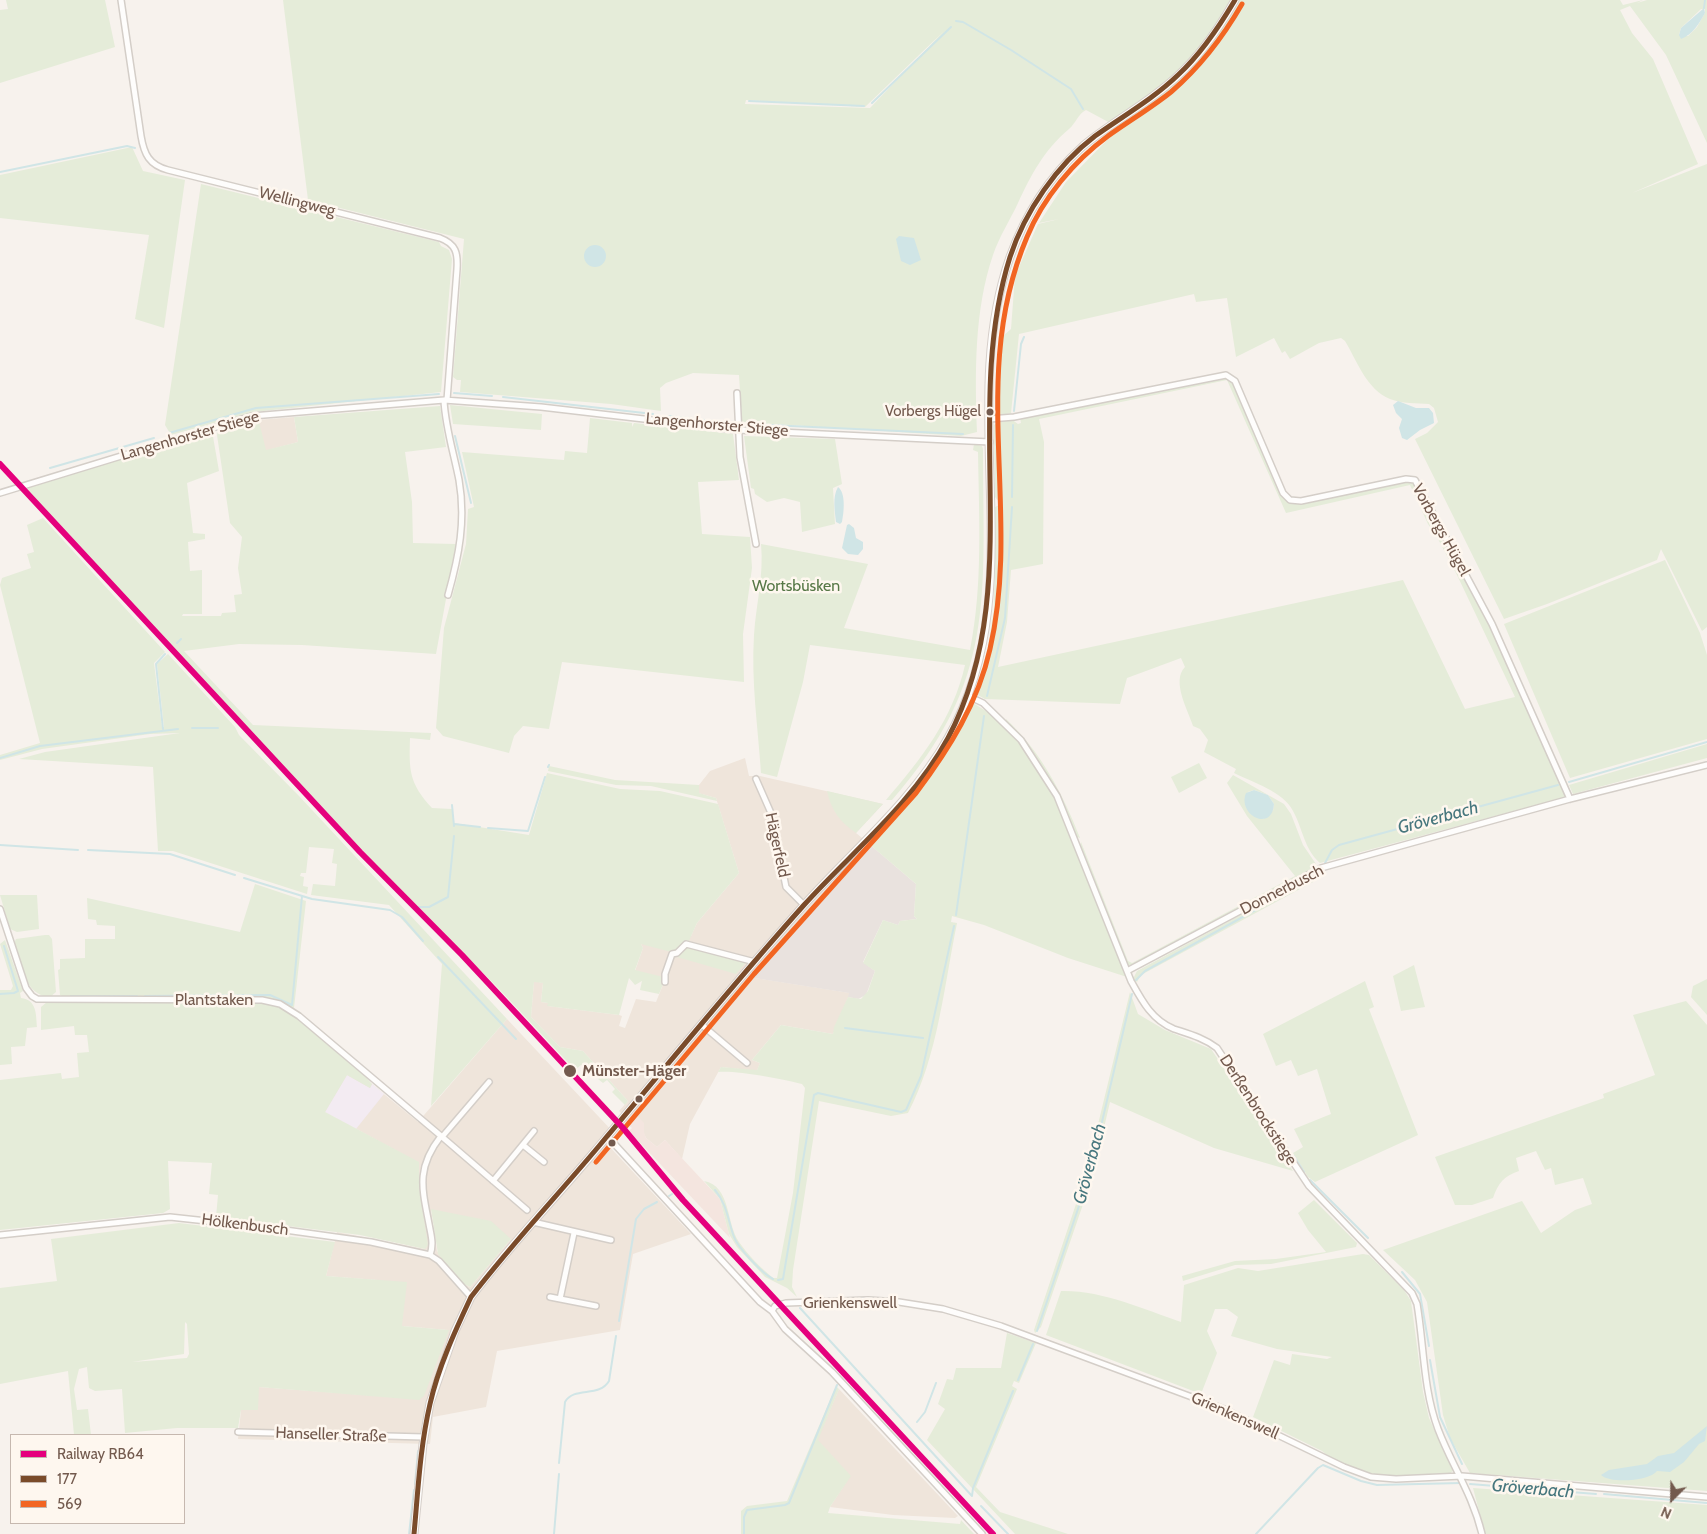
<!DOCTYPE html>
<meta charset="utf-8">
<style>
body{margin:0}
#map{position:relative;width:1707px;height:1534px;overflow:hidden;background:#f7f2ed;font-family:Cabin,sans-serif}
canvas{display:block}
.legend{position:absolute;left:10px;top:1434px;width:175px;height:90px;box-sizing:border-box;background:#fef7ef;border:1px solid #c6b8af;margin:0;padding:6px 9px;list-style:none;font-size:15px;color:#735a4e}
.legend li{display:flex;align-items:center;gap:10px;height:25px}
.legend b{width:25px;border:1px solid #c6b8af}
.north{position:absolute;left:1647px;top:1474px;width:50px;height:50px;-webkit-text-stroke:4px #fef7ef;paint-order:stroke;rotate:203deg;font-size:14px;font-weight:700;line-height:20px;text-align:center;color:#735a4e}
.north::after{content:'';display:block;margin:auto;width:18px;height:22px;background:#735a4e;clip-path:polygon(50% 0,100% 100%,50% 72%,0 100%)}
</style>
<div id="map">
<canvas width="1707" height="1534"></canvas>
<ul class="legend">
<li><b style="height:6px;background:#e5007d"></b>Railway RB64</li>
<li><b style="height:6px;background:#7a4b2a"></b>177</li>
<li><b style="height:6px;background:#f26522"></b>569</li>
</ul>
<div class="north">N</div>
</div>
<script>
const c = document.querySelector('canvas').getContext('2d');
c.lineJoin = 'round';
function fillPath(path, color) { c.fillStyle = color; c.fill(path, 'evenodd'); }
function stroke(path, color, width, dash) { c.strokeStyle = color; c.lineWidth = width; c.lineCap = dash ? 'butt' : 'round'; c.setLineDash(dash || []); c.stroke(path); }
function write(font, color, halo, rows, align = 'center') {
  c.font = font + ' Cabin,sans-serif'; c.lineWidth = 5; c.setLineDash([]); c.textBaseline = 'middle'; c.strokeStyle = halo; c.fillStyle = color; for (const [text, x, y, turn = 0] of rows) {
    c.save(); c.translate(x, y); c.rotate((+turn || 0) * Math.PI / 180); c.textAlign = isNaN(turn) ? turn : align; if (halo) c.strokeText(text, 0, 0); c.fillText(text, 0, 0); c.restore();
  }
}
const residential = new Path2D(`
 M294 417 298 442 265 451 258 420Z
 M745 758 749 776H760L883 804 856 833 867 842 749 977 850 993 833 1034 781 1025 752 1060 760 1063 757 1071 721 1067 690 1124 682 1159 665 1140 657 1147 646 1138 634 1112 627 1119 619 1111 628 1101 583 1051 560 1047 531 1017 534 981 543 983 541 1002 548 1003V1006L619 1015 622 1016 619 1026 625 1028 636 999 656 1002 664 982 662 978 635 971 643 948 641 944 691 936 697 923 739 873 716 798 698 793 699 785 710 771Z
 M507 1019 615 1134 607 1144 691 1234 633 1254 620 1330 497 1351 486 1407 433 1417 430 1444 238 1439 241 1410 259 1387 419 1399 448 1330 402 1326 377 1280 326 1276 337 1232 425 1249 419 1186V1163L314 1106 295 1021 418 1122ZM431 1210 511 1239 470 1287 464 1284 437 1251Z
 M839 1389 958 1516 955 1518 893 1515 830 1507 850 1476 817 1440Z`);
const commercial = new Path2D(`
 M634 1112 644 1123V1132L646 1138 657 1147 665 1140 720 1199 730 1238 629 1131 632 1128 625 1122Z`);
const industrial = new Path2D(`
 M867 842 916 884 914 916 917 919 900 921 898 925 883 920 863 962 875 971 866 995 858 999 848 997 849 993 748 977Z`);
const education = new Path2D(`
 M347 1075 370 1088 372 1084 384 1094 356 1129 325 1112Z`);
const green = new Path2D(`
 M6 0H105L115 47 0 83V10L8 9Z
 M283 0H1620L1623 5 1643 0 1637 3 1647 0H1707V143L1666 55 1630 6 1620 10 1632 33 1653 59 1698 164 1632 193 1707 164V627L1702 631 1661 549 1657 560 1547 604 1504 619 1415 439 1427 433 1438 422 1434 408 1429 404C1417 403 1402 404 1390 399 1367 390 1357 361 1345 341L1341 338 1319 343 1290 359 1285 351 1282 353 1274 338 1236 357 1227 298 1196 302 1194 294 1019 334 1011 413 998 416 1003 336 1011 329 1015 276 1038 224 1059 219 1039 223 1066 182 1117 130 1112 124 1086 110C1078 114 1076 123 1069 129 1044 150 1031 175 1018 203 1010 220 999 237 993 255 974 311 975 373 977 432L961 436 742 422 739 375 693 373 666 383 660 388 661 411 611 404 460 392 461 380H457L453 377 464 239 308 200ZM1701 9H1705V13L1697 27 1688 36 1679 35 1681 28ZM943 32 870 108 745 104 746 100 865 107Z
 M132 147 143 171 185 180 164 328 135 319 149 235 0 218V175Z
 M201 184 439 242 441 246 449 250 452 259 441 392 254 412 171 435 165 425Z
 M1223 377 1233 384 1282 496 1288 502 1297 503 1407 480 1414 482 1491 624 1566 797 1320 863C1304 849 1303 829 1293 811 1284 792 1252 782 1234 773L1236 769 1204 752 1208 740 1200 729 1193 726C1188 710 1171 681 1185 667L1181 658 1127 678 1120 704 985 699 976 694 988 647 994 609 995 507 1001 504 995 497 994 425 998 422 1011 419 1018 424 1021 423 1020 418ZM1227 380 1286 513 1410 485 1428 524 1437 537 1457 575 1515 697 1465 709 1403 580 998 667 1007 622 1011 570 1043 564 1044 442 1039 419Z
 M450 405 542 414 541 430 453 424Z
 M440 406 446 447 405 452 412 502 413 543 456 544 436 654 302 645 239 644 184 651 253 725 431 733 430 740 410 738C409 771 409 783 432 808L452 809 454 823 529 835 547 773 620 789 660 791 718 804 739 873 697 923 688 943 671 952 641 944 643 948 635 970 663 977 664 982 659 994 640 990 642 981 635 985 629 978 619 1015 547 1006 548 1003 541 1002 543 983 534 982 531 1017 560 1047 583 1051 628 1101 625 1105 612 1092 615 1089 607 1080 603 1083 598 1079 602 1075 596 1069 593 1072 581 1065 575 1070 500 990 373 862 24 488 212 431 219 471 187 483 193 533 205 534V539L188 542 190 571 202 570V614H183L182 616H221L222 613 236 612 234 595 242 594 238 568 242 537 230 523 217 435 219 428 258 418 266 450 298 442 294 417Z
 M590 418 632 423V427L634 423 733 434 739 480 698 482 702 534 750 537 752 568 743 634 744 682 562 662 549 729 523 726 514 736 509 753 443 736 436 728 444 628 466 544 468 509 474 507 462 452 564 460 565 451 587 453Z
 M744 436 835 439 842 484 833 488 835 524 802 532 800 502 784 498 767 502 755 494 754 489 751 488Z
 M974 444 982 446 983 449C983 596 997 681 892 800H886C921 759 953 719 965 665L810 645 803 682 777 777 761 773C758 727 751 682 754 635 756 604 764 576 761 544L868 564 844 628 970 650C983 585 979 518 978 452L973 450Z
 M43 518 165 652 154 663 162 727H164L157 664 168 654 235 727 239 735 299 796 507 1019 431 1106 442 964 389 905 311 895 313 884 335 886 337 864 332 863 334 849 309 847 306 873H301L300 876 304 877 303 886 308 887 307 894 173 851H158L153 767 19 759 45 752 180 733 150 734 42 749 0 760V755L40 743 0 585 2 578 31 568 27 554 34 552 27 525Z
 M1665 560 1700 633 1707 655V739L1570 778 1504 624Z
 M973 703 994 716 1020 741 1053 792 1127 977 1068 958 984 925 952 916 951 922 957 923C944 986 938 1056 908 1113L891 1116 819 1101 793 1270 792 1287 797 1297 787 1288 765 1277 737 1247 729 1234 720 1199 704 1181C731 1186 726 1223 739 1242 748 1255 761 1268 773 1278H777L793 1193 805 1088 802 1084C784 1079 735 1070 718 1072L721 1067 757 1070 760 1063 752 1060 781 1025 833 1034 834 1027 848 997 861 999 868 991 875 971 863 963 883 920 898 925 900 921 917 919 914 916 916 884 868 843C907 800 944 759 969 705Z
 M1006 719C1041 752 1063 794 1080 838L1077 837C1060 794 1039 756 1006 723Z
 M1707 744V758L1573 794 1569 785Z
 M1199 763 1207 778 1179 793 1171 777Z
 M549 766 615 780 699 785V793L716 798 717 801 651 786 616 785 548 771Z
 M1233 775 1284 804 1291 814 1303 845 1316 864 1315 869 1131 966 1128 965 1080 846 1081 842 1128 961 1132 963 1295 876 1247 816 1227 783ZM1254 790 1268 795 1274 804 1273 810 1263 819C1250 812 1244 808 1248 792Z
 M827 791 883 804 856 833C840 822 831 810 827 791Z
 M1319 874 1313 882 1141 975 1137 982 1133 979 1137 971 1311 877Z
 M255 884 306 901 294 1008 275 1001 66 998 60 995 58 970 60 969V959L85 958V939H115V926L97 925 96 920 88 919 87 898 240 932Z
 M0 895H37L39 929 17 932 10 929Z
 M45 935H49L52 939 56 992 50 997C25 996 19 963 14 943L16 939Z
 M5 940 23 991 20 993 21 998C37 1000 36 1014 37 1027L27 1028 25 1046 11 1047 12 1064 0 1065V990H11L13 986 0 944Z
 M686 946 747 961 736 974 677 957Z
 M1414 965 1425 1007 1401 1011 1393 976Z
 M1707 979V1015L1691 997 1693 986Z
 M1365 981 1374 1007 1369 1009 1418 1135 1315 1182 1308 1177 1293 1153 1303 1147 1294 1129 1331 1114 1317 1069 1298 1076 1291 1060 1276 1066 1263 1034Z
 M1130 992 1138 1014 1165 1030 1211 1049 1293 1171 1214 1148 1110 1102 1093 1175 1041 1327 1035 1333 1034 1330 1086 1174Z
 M1686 1001 1707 1025V1491L1470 1473 1450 1438 1443 1415 1427 1302 1415 1280 1383 1250 1522 1201 1541 1233 1575 1210 1592 1204 1583 1178 1555 1185 1551 1168 1545 1170 1536 1151 1516 1158 1519 1171C1504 1176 1498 1183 1493 1198L1472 1205H1455L1435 1157 1604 1098 1603 1094 1655 1075 1633 1015Z
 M47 1002H260L278 1006 290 1013 359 1069 372 1084 370 1088 347 1075 325 1112 419 1162V1186L428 1245 425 1249 360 1235 216 1217 218 1195 209 1194 212 1163 168 1161 170 1209 163 1213 0 1230V1080L61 1073 62 1079 79 1077 77 1053 89 1052 87 1035H75L74 1026 41 1030V1007Z
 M1314 1200 1357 1243 1356 1247 1271 1264 1235 1265 1183 1281 1182 1276 1235 1261 1276 1259 1326 1252 1308 1230 1298 1213Z
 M431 1209 491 1221 511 1239 470 1287 464 1284 438 1254Z
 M179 1223 335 1242 326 1276 407 1282 402 1326 449 1330 424 1396 419 1400 259 1387 258 1410H241L238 1428H177L125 1433 122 1389 95 1391 89 1388 87 1367 79 1369 74 1389 77 1410 88 1409 91 1435H74L68 1371 0 1384V1288L57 1281 51 1239ZM185 1322 187 1324 189 1354 187 1358 132 1362 184 1354Z
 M1363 1254 1369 1255 1404 1290 1411 1301 1423 1392 1429 1418 1453 1471 1449 1474C1403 1475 1359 1483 1322 1451L1253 1417 1274 1360 1290 1365 1292 1354 1327 1359 1332 1357 1277 1349 1231 1336 1238 1317 1227 1309H1215L1207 1331 1217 1353 1201 1394 1046 1335 1061 1291C1102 1290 1143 1309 1181 1322L1184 1285 1238 1268 1258 1271Z
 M1007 1333 1036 1343 1019 1383 1014 1381 1012 1386 1017 1389 976 1487 1000 1512 1068 1534H1015L927 1440 945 1409 938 1404 947 1379 953 1380 956 1368H1001Z
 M836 1386 839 1389 818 1440 851 1476 830 1507 828 1513 960 1524 961 1520 974 1534H741V1511L747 1506 787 1501Z
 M1473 1488 1707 1505V1534H1485Z`);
const water = new Path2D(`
 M1704 8 1705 13C1699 24 1693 34 1681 39L1679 35 1681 28Z
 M899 236 914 238 921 260 910 265 901 261 896 239Z
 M584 256a11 11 0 1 1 22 0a11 11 0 1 1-22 0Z
 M1398 401 1416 408H1429L1433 413 1434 423 1420 430 1407 440 1402 438 1399 428 1402 419 1396 413 1393 405Z
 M838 487C846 493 844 512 842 522L840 524 836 522C835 512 832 497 838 487Z
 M849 524 854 528 856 538 863 542V549L858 555 848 554 842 548 847 525Z
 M1254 790 1268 795 1274 804C1272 833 1237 815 1246 793Z
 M1707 1426 1705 1441 1699 1444 1684 1462 1670 1472 1657 1471C1650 1481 1610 1484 1601 1475L1609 1470 1647 1464 1658 1456 1674 1453Z`);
const stream = new Path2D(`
 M1704 8 1705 0
 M956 21 963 22 1011 50 1071 89 1083 109
 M749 101 864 106
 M872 103 951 27
 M0 172 127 146 135 148
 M454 393 492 396
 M503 397 653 414
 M1014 411 1021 344 1024 337
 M668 416 723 422
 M748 424 963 434
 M169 433 256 408 439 394
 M455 436 471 503
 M50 468 154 438
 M1012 497 1013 425
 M177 643 181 639
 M987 696 1005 618 1012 507
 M192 728H218
 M163 729 156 664 165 654
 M0 758 40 746 178 729
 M548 767 549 765
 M1569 782 1707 742
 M452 805 454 826
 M454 824 480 827
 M488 828 528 831 545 777
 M0 845 78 850
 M88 850 170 854 235 875
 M1325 863 1332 850 1339 845 1558 785
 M244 878 312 899 390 910 402 917 423 941
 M418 907H429L448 897 454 836
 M956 915 984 716
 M438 957 516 1039
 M1136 980 1145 971 1317 876
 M0 994 14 993 18 991 4 946
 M71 996H137
 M145 996 270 995 292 1005 302 896
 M845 1028 923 1038
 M1294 1156 1304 1172
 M1310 1180 1368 1238
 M715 1190C727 1204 728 1221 734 1237 738 1248 763 1274 773 1279
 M669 1196 672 1194
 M1402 1272 1420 1294 1429 1346
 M778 1280 783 1279 814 1095 818 1093 901 1112 906 1110 921 1076 954 926
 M800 1308 972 1496
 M619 1321 636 1219 644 1209 657 1202
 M1037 1331 1090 1173 1132 994
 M1430 1360 1440 1417 1462 1464
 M1018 1380 1033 1344
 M917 1422 925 1412 936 1383
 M559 1463 565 1402C574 1386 599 1398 609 1381L616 1336
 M415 1484 418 1451
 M1470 1484 1596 1494
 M1604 1494 1707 1503
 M972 1496 973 1488 1013 1391
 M981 1506 1008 1534
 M409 1534 414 1490
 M554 1534 559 1474
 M744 1534V1517L747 1510 785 1505 789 1503 837 1385
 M1256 1534 1318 1468 1323 1465 1361 1481 1377 1485 1461 1483`);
const minor = new Path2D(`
 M121 0 141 136C144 154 149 165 168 170L440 238C456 244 458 253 457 269L447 400
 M737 393 740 457 756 544
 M444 400C445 426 454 454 459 480 466 520 459 556 448 595
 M990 419 1014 417 1226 375 1235 381 1283 493 1290 500 1301 501 1406 479 1415 480 1492 624 1570 799
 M0 493 252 416 444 400 541 407 738 430 990 442
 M968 696 983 703 1021 740 1057 796 1131 981C1142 1001 1152 1020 1174 1029 1189 1034 1204 1038 1217 1048L1309 1186 1412 1293 1417 1304C1424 1345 1423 1389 1438 1429 1452 1466 1472 1493 1482 1534
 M756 779 771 813 786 887 804 905
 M0 909 26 988 32 996 37 999 262 1000 280 1004 299 1016 441 1136C416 1168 422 1188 429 1224 431 1235 434 1244 430 1255
 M1127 971 1321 868 1570 799 1707 765
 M665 982V974L672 954 677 953 686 944 755 962
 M702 1025 747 1063
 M441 1136 527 1210
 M607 1136 760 1302 772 1311 785 1329 832 1372 982 1534
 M442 1137 489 1082
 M523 1145 544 1162
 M493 1181 534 1131
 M533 1222 611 1240
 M0 1235 170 1217 271 1228 371 1242 430 1255 439 1261 471 1297
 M550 1297 596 1306
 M560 1299 574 1233
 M772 1311 775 1306 786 1303 868 1300 899 1302 943 1309 1001 1326 1224 1409 1344 1467 1371 1477 1396 1479 1462 1476 1707 1497
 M238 1432 424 1437`);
const secondary = new Path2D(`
 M414 1534 423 1444 430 1403 455 1331 471 1297C507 1249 550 1204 589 1158 660 1074 730 988 804 905 852 851 912 802 948 738 1034 587 955 414 1010 257 1025 215 1050 176 1083 146 1109 124 1140 108 1166 86 1195 63 1217 32 1235 0`);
const bus1 = new Path2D(`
 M414 1534C418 1491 420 1447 430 1404 438 1368 455 1331 471 1297 511 1245 556 1197 599 1146 667 1066 733 984 804 905 852 852 913 803 948 738 1028 587 960 416 1010 257 1025 211 1057 165 1095 136 1123 116 1153 99 1178 75 1201 54 1219 27 1235 0`);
const bus2 = new Path2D(`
 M596 1162 754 974 916 793C949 749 978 703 990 649 1022 511 968 376 1027 237 1043 198 1074 161 1108 136 1129 121 1151 108 1171 92 1200 67 1223 37 1242 4`);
const rail1 = new Path2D(`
 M0 464 360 852 462 955 623 1128 683 1200 993 1534`);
const markers = [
 [990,412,4.5,"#735a4e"],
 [570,1071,7,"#735a4e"],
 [639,1099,4.5,"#735a4e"],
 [612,1143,4.5,"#735a4e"]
];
const busNames = [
 ["Vorbergs Hügel",981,412]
];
const streetNames = [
 ["Wellingweg",297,202,14],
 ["Langenhorster Stiege",717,425,5],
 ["Langenhorster Stiege",190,436,-16],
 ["Vorbergs Hügel",1441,530,61],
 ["Hägerfeld",777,845,78],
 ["Donnerbusch",1282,890,-27],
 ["Plantstaken",214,1000],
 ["Derßenbrockstiege",1258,1110,57],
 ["Hölkenbusch",245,1225,7],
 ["Grienkenswell",850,1303],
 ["Grienkenswell",1235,1416,24],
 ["Hanseller Straße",331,1435,2]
];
const parkNames = [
 ["Wortsbüsken",796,586]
];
const stopNames = [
 ["Münster-Häger",582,1071]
];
const waterNames = [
 ["Gröverbach",1438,818,-15],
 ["Gröverbach",1090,1164,-75],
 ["Gröverbach",1533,1489,5]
];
fillPath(residential, '#efe5db');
fillPath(commercial, '#f4e5df');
fillPath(industrial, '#e9e2de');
fillPath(education, '#f3ebf2');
fillPath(green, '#e5ecd9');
fillPath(water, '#d0e5e6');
stroke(stream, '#d0e5e6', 2);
stroke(minor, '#d4cec8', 8);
stroke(secondary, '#d6cfca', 9);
stroke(minor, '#fefdfc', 5);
stroke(secondary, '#fefdfc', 7);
stroke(bus1, '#7a4b2a', 5);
stroke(bus2, '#f26522', 5);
stroke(rail1, '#e5007d', 6);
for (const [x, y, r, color] of markers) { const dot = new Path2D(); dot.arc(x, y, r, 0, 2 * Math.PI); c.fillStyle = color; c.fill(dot); stroke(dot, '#fef7ef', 2); }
write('15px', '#735a4e', '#fef7ef', busNames, 'right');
write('16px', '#735a4e', '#fef7ef', streetNames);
write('16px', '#577847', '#fef7ef', parkNames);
write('bold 16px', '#735a4e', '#fef7ef', stopNames, 'left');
write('italic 18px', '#47777e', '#fef7ef', waterNames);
</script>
